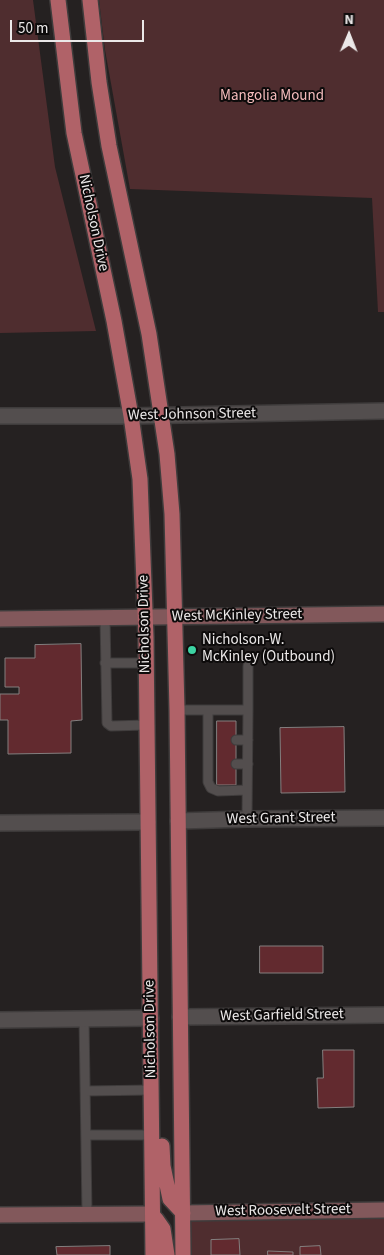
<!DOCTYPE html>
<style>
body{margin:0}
#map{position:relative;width:384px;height:1255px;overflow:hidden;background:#252121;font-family:"Source Sans 3",sans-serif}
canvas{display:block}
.north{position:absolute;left:324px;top:10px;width:50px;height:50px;-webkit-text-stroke:4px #0d0b0b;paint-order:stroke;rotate:1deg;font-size:14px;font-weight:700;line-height:20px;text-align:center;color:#ebe8e8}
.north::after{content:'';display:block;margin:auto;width:18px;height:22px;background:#ebe8e8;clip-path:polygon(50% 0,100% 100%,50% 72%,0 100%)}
.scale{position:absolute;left:10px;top:20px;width:134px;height:22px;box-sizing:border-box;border:2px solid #ebe8e8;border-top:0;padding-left:6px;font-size:15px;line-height:18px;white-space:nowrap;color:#ebe8e8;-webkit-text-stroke:4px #0d0b0b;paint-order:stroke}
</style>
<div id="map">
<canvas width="384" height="1255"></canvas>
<div class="north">N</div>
<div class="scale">50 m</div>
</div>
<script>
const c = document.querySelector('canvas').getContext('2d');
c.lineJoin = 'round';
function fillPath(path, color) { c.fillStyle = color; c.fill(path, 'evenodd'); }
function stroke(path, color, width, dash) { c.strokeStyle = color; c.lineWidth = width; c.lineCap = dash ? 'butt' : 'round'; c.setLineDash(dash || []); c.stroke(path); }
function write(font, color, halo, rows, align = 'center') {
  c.font = font + ' "Source Sans 3",sans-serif'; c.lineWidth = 4; c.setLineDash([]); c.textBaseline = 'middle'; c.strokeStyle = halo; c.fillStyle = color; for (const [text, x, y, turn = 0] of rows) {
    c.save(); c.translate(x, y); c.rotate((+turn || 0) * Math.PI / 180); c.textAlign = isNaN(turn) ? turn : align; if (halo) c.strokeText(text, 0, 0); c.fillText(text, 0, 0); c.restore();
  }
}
const green = new Path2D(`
 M0 0H33L55 167 96 331 0 333Z
 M99 0H384V312H378L372 198 130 189 105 50Z
 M384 1211V1255H183V1213Z`);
const building = new Path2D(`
 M81 644 82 720 71 721V753L8 754V720H0V694H19V687H5V658H35V645Z
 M217 721H236V785H217Z
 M344 727 345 792 281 793 280 728Z
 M260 946H323V973H260Z
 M323 1050H354V1107L318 1108 317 1078H323Z
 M239 1239 240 1255H211V1240Z
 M110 1246V1255H57L56 1247Z
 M320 1246 321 1255H300V1247Z
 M268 1251 293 1252V1255H268Z`);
const lane = new Path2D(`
 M105 618 107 723 111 726 147 725
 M105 663H146
 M248 666V710
 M177 710H248L247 819
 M208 710V782L211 788 218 791 247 790
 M236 740H248
 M236 764H248
 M84 1018 87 1214
 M85 1091 152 1090
 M86 1135H152`);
const street = new Path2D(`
 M0 416H131L384 411
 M178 821 247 819 384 818
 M0 823 148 822
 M180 1017 384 1015
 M0 1020 151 1018`);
const secondary = new Path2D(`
 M0 619 384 614
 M183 1213 384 1210
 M0 1215 153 1214`);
const primary = new Path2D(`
 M58 0 74 133 114 321 131 416 140 479 146 637 153 1255
 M90 0 99 82 109 146 149 334 167 454 172 514 177 710 183 1255
 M162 1146 163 1166 170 1199 183 1213
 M156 1219 163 1229 167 1255`);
const markers = [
 [192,650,5,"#3dd4a3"]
];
const parkNames = [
 ["Mangolia Mound",272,97]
];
const streetNames = [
 ["Nicholson Drive",93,223,78],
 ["West Johnson Street",192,415,-1],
 ["West McKinley Street",237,616,-1],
 ["Nicholson Drive",145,624,-91],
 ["West Grant Street",281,819,-1],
 ["West Garfield Street",282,1016,-1],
 ["Nicholson Drive",151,1029,-91],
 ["West Roosevelt Street",283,1211,-1]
];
const poiNames = [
 ["Nicholson-W.",202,641],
 ["McKinley (Outbound)",202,658]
];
fillPath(green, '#4f2d2f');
fillPath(building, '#622a2f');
stroke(building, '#847f7f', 1);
stroke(lane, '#3f3c3c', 11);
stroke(street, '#3f3c3c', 18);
stroke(secondary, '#3f3c3c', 18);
stroke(primary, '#3f3c3c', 18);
stroke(lane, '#534e4e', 9);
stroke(street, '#534e4e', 15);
stroke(secondary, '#82585b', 15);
stroke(primary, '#b06268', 15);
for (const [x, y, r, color] of markers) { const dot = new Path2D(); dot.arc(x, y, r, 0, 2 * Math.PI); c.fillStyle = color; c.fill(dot); stroke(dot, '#0d0b0b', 2); }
write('15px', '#f4bbbc', '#0d0b0b', parkNames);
write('15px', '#ebe8e8', '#0d0b0b', streetNames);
write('15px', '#ebe8e8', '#0d0b0b', poiNames, 'left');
</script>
